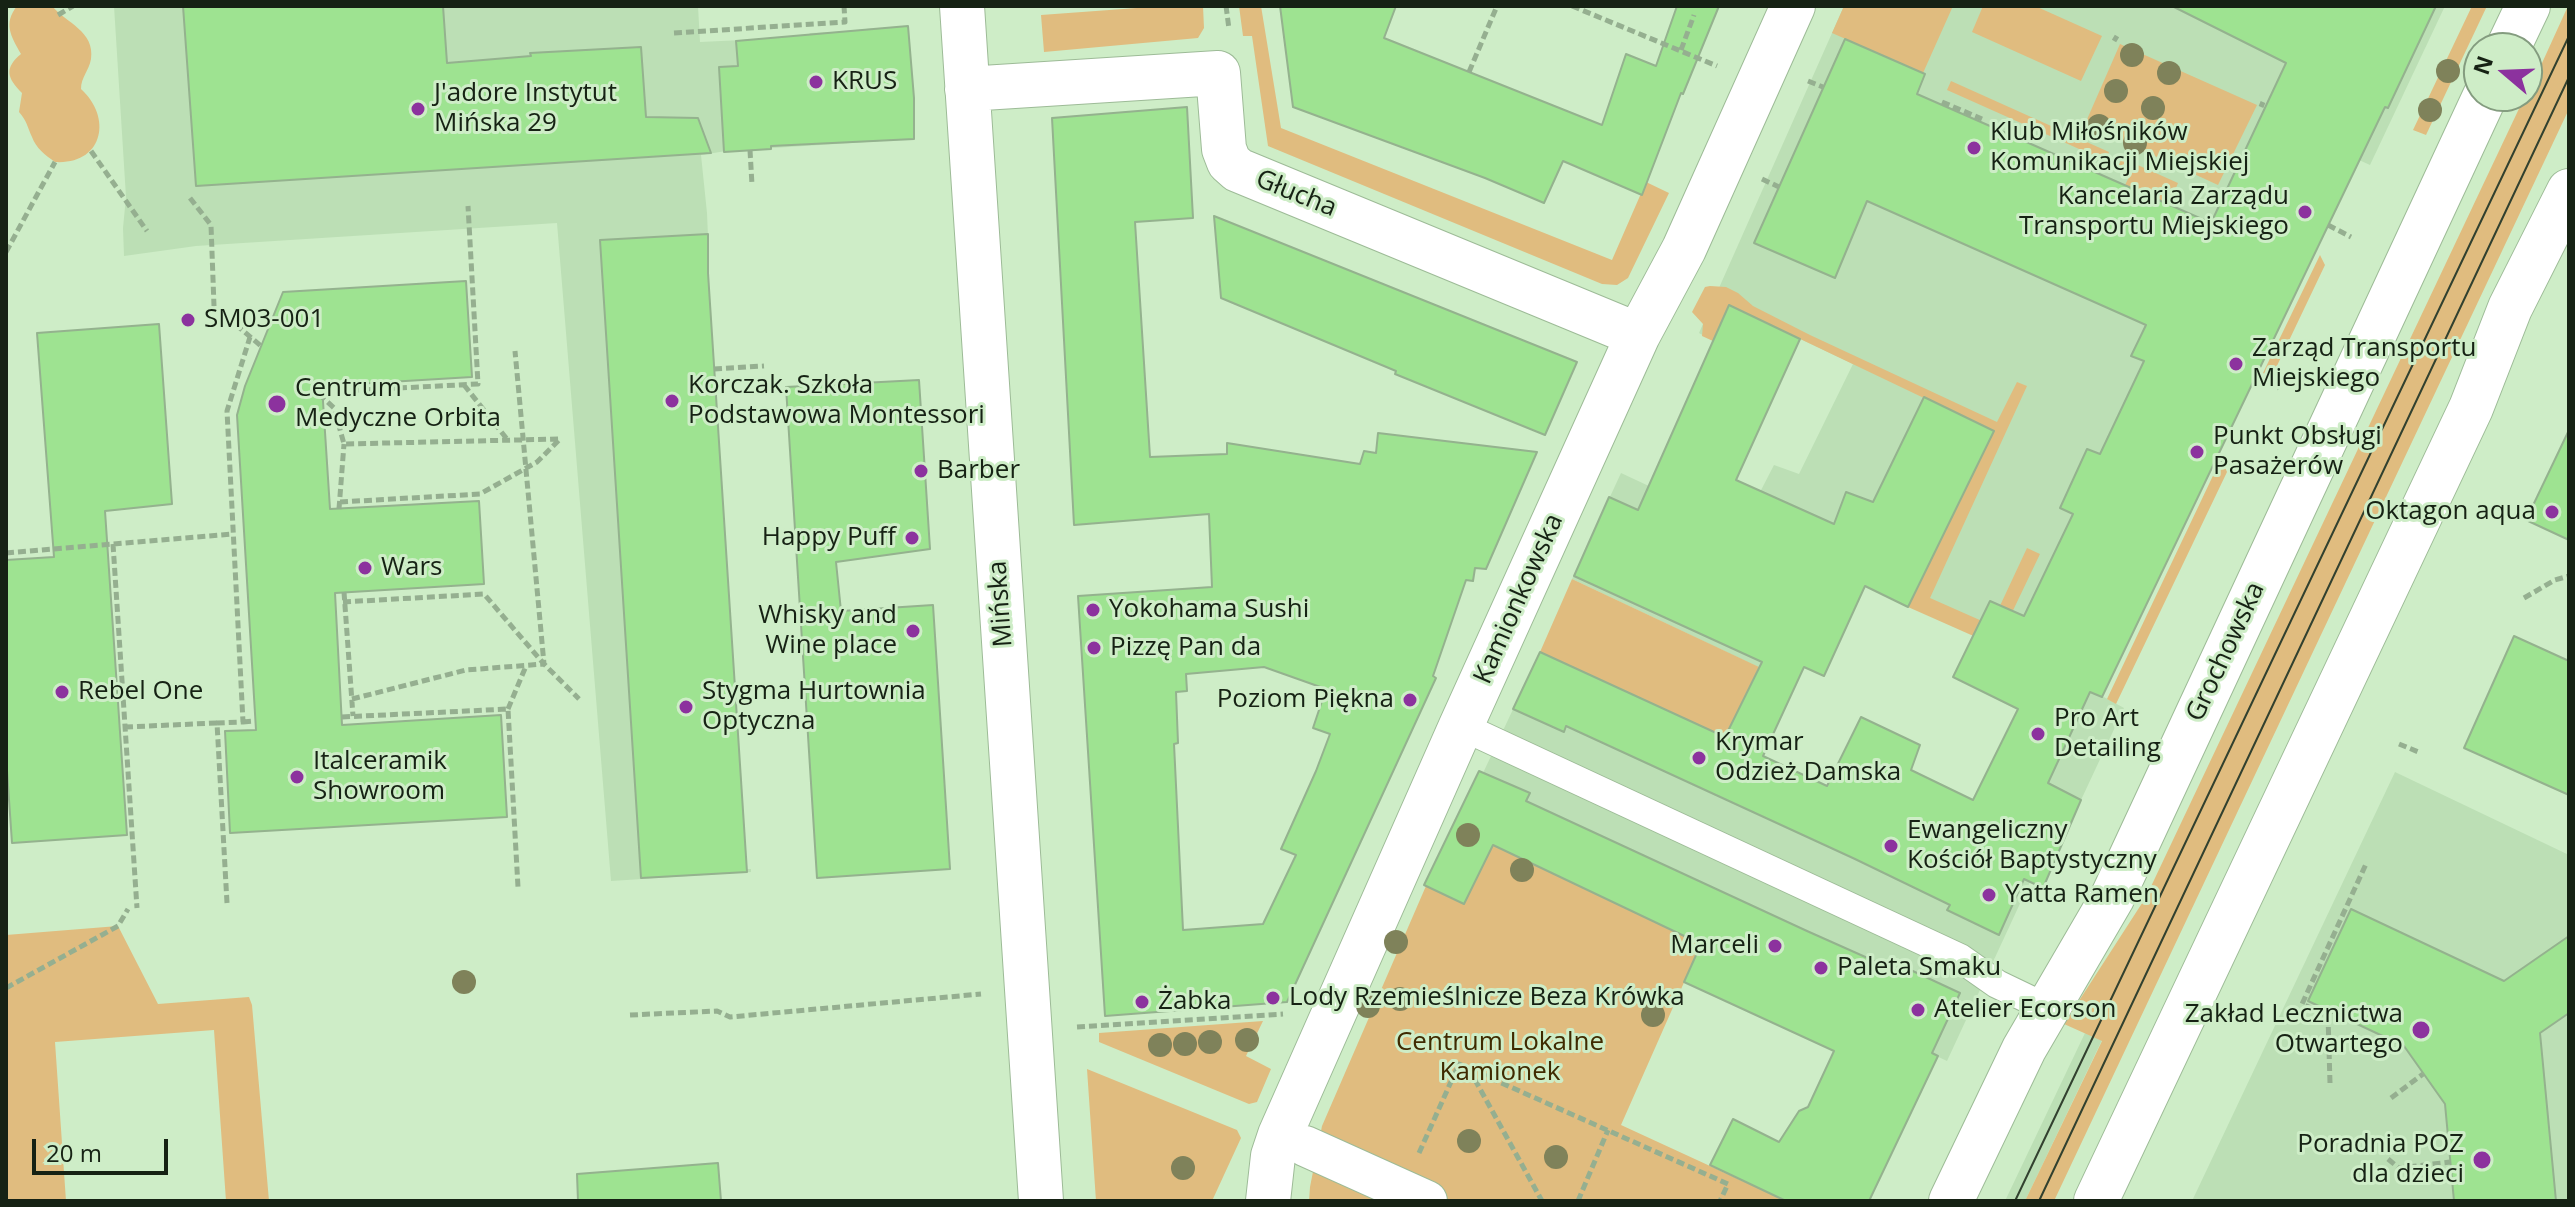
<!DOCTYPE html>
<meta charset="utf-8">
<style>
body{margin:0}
#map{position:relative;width:2575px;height:1207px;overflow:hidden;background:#ceedc7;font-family:"Open Sans",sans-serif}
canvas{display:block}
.frame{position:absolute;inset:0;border:8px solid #162214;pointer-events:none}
.north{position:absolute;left:2463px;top:32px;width:80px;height:80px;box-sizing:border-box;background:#ceedc7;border:2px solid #849c7f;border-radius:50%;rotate:289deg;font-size:22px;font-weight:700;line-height:32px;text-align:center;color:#162214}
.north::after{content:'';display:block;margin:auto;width:28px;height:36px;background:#8c329e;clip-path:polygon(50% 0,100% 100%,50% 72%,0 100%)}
.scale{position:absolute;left:32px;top:1139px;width:136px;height:36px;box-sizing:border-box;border:4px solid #162214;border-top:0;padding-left:10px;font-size:24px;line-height:28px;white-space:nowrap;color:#162214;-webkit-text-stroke:6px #ceedc7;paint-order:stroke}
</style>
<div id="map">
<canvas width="2575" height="1207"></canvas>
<div class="frame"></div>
<div class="north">N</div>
<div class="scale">20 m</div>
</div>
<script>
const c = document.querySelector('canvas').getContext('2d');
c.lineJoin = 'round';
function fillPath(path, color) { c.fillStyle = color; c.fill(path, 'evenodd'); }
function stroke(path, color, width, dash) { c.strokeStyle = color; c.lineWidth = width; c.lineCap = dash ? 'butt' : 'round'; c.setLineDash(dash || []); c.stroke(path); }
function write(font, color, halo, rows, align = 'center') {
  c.font = font + ' "Open Sans",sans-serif'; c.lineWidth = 6; c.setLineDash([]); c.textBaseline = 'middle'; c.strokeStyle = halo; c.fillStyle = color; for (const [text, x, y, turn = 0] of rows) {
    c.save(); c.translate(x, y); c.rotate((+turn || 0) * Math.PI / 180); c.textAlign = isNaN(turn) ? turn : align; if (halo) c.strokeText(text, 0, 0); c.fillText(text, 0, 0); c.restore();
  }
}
const built = new Path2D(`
 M114 6H698L700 42 807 37 810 33 834 32 865 33V29L908 26 914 98V139L726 151 701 155 707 213 708 237H705L747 869H751V872L611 881 557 223 196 246 124 256 123 228 126 197Z
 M1844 6H2445L2370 165 2359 160 2102 696 2124 708 2081 800 2048 783 2018 710 1953 677 1973 635 1845 577 1796 685 1572 579 1621 473 1741 529 1774 465 1799 474 1853 364 1729 305 1713 341 1699 333Z
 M1540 652 2030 882 1947 1061 1479 839 1455 819 1479 772 1483 773Z
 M2395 772 2569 855V1201H2192Z
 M2085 1033 2102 1040 2025 1201H2005Z`);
const green = new Path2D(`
 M17 6H52C66 23 95 31 91 59 89 71 81 77 81 89 113 118 103 165 55 162 45 155 36 148 32 137 27 126 27 121 19 112L22 93C7 78 4 68 21 54 11 36 3 24 17 6Z
 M1164 6H1203L1204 28 1198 38 1044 52 1041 15Z
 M1239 6H1261L1281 128 1612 260 1646 182 1669 193 1628 278 1617 285 1602 284 1268 146 1252 36H1243Z
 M1844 6H1953L1923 73 1832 33Z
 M1983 6H2035L2102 36 2081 81 1972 32Z
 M2472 6H2487L2426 135 2413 130Z
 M2568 6 2569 109 2054 1201H2025L2102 1041 2064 1024 2146 897 2525 96H2527Z
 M2120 44 2257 105 2218 185 2085 124Z
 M1951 81 2109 152 2106 161 1947 90Z
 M2122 158 2178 183 2164 217 2150 196 2125 185 2130 175 2117 169Z
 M2320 255 2325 265 2274 372 2267 375 2263 373Z
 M1710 286 1726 287 1738 293 1753 306 1810 335 1997 422 2017 382 2027 386 1930 598 1991 625 2027 548 2040 554 1996 646 1908 607 1993 431 1729 305 1713 341 1702 336 1703 324 1692 312 1705 287Z
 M2219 463 2225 467 2227 472 2116 704 2107 699Z
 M1572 579 1759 667 1725 738 1540 652Z
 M1455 819 1482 832 1480 839 1701 944 1621 1125 1786 1201H1309L1310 1187 1322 1126Z
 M118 926 158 1004 249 997 252 1005 269 1201H226L214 1030 55 1042 66 1201H6V935Z
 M1263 1021 1246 1056 1271 1069 1257 1102 1249 1104 1099 1042V1033Z
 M1087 1069 1237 1130 1241 1138 1212 1201H1096Z`);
const building = new Path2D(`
 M183 6H443L447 63 531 56 530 53 641 47 646 117 698 118 711 153 196 186Z
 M1280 6H1396L1384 38 1602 125 1626 54 1656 66 1677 6H1719L1683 94 1681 93 1642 195 1563 161 1544 203 1485 178 1293 107Z
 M2172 6H2436L2388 108 2385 107 2102 697 2090 692 2048 783 2081 800 2043 888 2024 879 1999 935 1947 910 1950 905 1855 859 1566 726 1564 732 1513 709 1540 652 1725 737 1762 662 1574 576 1609 497 1638 510 1729 305 1800 339 1736 480 1834 524 1846 492 1873 502 1924 397 1994 431 1908 607 1865 586 1824 676 1804 667 1763 756 1827 786 1861 717 1920 745 1911 770 1973 800 2018 709 1953 677 1990 601 2024 616 2073 514 2060 508 2087 449 2100 454 2144 361 2131 356 2146 325 1867 201 1835 278 1754 243 1845 39 1925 74 1917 94 2211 223 2286 63Z
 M908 26 914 98V139L771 146V149L724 152 719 67 738 66 736 41Z
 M1187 107 1193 218 1135 222 1150 457 1227 454V443L1360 464 1364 451 1376 453 1378 433 1537 452 1486 569 1475 568 1473 581 1466 580 1433 676 1436 678 1287 1002 1105 1016 1078 596 1212 587 1209 514 1074 525 1052 118ZM1264 667 1326 689 1313 728 1330 734 1316 771 1281 849 1296 855 1263 924 1183 930 1174 744 1178 743 1176 692 1187 691 1186 674Z
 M1214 216 1577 362 1545 435 1395 374 1396 371 1221 298Z
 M708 234V273L747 872 641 878 600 240Z
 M466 281 472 377 322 386 330 509 479 501 484 584 335 593 342 725 501 715 507 817 230 833 225 731 256 730 237 415 245 386 283 292Z
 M159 324 172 504 105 511 127 835 12 843 6 756V560L54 557 37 333Z
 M919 380 930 549 836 562 841 611 933 605 950 869 817 878 786 387Z
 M2569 430V540L2526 520Z
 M2514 636 2569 661V795L2464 748Z
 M1479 771 1530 793 1526 801 1807 931 1899 972 1902 966 1960 993 1932 1053 1938 1056 1869 1201H1786L1710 1165 1733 1119 1779 1142 1799 1111 1808 1107 1834 1051 1684 982 1701 944 1493 845 1464 904 1424 885Z
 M2351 909 2504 981 2569 936V1013L2540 1033 2556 1201H2454L2445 1104 2404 1046 2308 1001Z
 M718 1163 721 1201H578L577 1174Z`);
const path = new Path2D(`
 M1226 6 1229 29
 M1572 6 1717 66
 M58 15 73 6
 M674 33 845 22 844 6
 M2114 41 2117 36
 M1681 50 1694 15
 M1469 72 1497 6
 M1808 81 1823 87
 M1942 102 1982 119
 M2261 107 2263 102
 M750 150 752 185
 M91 151 147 231
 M1762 179 1779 187
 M190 198 211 225 214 306 261 346
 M2328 225 2351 237
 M6 252 55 162
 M714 369 764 366
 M2257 377 2279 388
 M464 385 507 439
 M339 391 478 384 468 206
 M319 394 334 408 344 444 560 439
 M2217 458 2241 469
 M340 502 480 494 537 462 559 440
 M339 509 344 444
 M113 544 137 908
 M6 553 233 534
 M344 592 353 716
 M2524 598 2555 580 2569 576
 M343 602 484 594 544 664 579 699
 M352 699 466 670 544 664 515 351
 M508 709 526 666
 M342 717 508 709 518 887
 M243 722 255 721
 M125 727 217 723
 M2399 744 2421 753
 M227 903 217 723 243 722 227 411 250 337
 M6 988 118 926 128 909
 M630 1015 717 1011 730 1017 981 994
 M1077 1027 1283 1014
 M1469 1069 1542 1201
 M2330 1083 2328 1016 2302 1004 2366 864
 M2391 1098 2423 1074
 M1419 1153 1459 1064 1728 1184 1720 1201
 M2388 1159 2399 1168 2450 1162
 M1578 1201 1608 1130`);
const service = new Path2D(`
 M1461 726 1960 958 1997 984 2047 1008`);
const pedestrian = new Path2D(`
 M1305 1146 1427 1201`);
const minor = new Path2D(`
 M962 6 1041 1201
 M967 89 1218 73 1224 149 1229 162 1238 170 1638 335
 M1268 1201 1273 1156 1280 1135 1461 726 1638 335 1684 249 1793 6`);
const secondary = new Path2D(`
 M2508 48 2528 6
 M1951 1201 2024 1049 2112 898 2485 96
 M2096 1201 2471 408 2510 308 2569 191`);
const tram = new Path2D(`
 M2015 1201 2569 36
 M2039 1201 2569 77`);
const trees = [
 [2132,55],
 [2448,71],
 [2169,73],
 [2116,91],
 [2153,108],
 [2430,110],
 [2099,126],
 [2135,143],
 [1468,835],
 [1522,870],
 [1396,942],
 [464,982],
 [1400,999],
 [1368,1006],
 [1653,1015],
 [1247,1040],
 [1210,1042],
 [1185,1044],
 [1160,1045],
 [1469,1141],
 [1556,1157],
 [1183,1168]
];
const markers = [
 [816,82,8,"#8c329e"],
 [418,109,8,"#8c329e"],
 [1974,148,8,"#8c329e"],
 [2305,212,8,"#8c329e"],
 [188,320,8,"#8c329e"],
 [2236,364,8,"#8c329e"],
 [672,401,8,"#8c329e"],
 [277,404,10,"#8c329e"],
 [2197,452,8,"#8c329e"],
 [921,471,8,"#8c329e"],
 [2552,512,8,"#8c329e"],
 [912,538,8,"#8c329e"],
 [365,568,8,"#8c329e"],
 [1093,610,8,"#8c329e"],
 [913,631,8,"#8c329e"],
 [1094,648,8,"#8c329e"],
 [62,692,8,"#8c329e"],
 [1410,700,8,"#8c329e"],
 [686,707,8,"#8c329e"],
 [2038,734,8,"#8c329e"],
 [1699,758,8,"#8c329e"],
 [297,777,8,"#8c329e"],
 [1891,846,8,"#8c329e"],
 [1989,895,8,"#8c329e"],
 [1775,946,8,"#8c329e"],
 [1821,968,8,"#8c329e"],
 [1273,998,8,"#8c329e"],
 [1142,1002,8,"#8c329e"],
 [1918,1010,8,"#8c329e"],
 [2421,1030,10,"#8c329e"],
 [2482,1160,10,"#8c329e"]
];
const poiNames = [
 ["KRUS",832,82],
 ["J'adore Instytut",434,94],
 ["Mińska 29",434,124],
 ["Klub Miłośników",1990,133],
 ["Komunikacji Miejskiej",1990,163],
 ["Kancelaria Zarządu",2289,197,"right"],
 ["Transportu Miejskiego",2289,227,"right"],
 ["SM03-001",204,320],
 ["Zarząd Transportu",2252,349],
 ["Miejskiego",2252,379],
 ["Korczak. Szkoła",688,386],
 ["Podstawowa Montessori",688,416],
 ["Centrum",295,389],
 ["Medyczne Orbita",295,419],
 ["Punkt Obsługi",2213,437],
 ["Pasażerów",2213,467],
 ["Barber",937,471],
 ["Oktagon aqua",2536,512,"right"],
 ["Happy Puff",896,538,"right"],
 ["Wars",381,568],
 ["Yokohama Sushi",1109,610],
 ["Whisky and",897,616,"right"],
 ["Wine place",897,646,"right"],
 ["Pizzę Pan da",1110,648],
 ["Rebel One",78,692],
 ["Stygma Hurtownia",702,692],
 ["Optyczna",702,722],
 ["Poziom Piękna",1394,700,"right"],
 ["Pro Art",2054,719],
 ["Detailing",2054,749],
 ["Krymar",1715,743],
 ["Odzież Damska",1715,773],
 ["Italceramik",313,762],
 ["Showroom",313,792],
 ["Ewangeliczny",1907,831],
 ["Kościół Baptystyczny",1907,861],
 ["Yatta Ramen",2005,895],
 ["Marceli",1759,946,"right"],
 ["Paleta Smaku",1837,968],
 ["Lody Rzemieślnicze Beza Krówka",1289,998],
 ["Żabka",1158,1002],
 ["Atelier Ecorson",1934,1010],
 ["Zakład Lecznictwa",2403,1015,"right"],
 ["Otwartego",2403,1045,"right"],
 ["Poradnia POZ",2464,1145,"right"],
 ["dla dzieci",2464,1175,"right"]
];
const streetNames = [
 ["Głucha",1296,194,22],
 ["Kamionkowska",1519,599,-66],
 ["Mińska",1001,604,-94],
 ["Grochowska",2226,652,-65]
];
const parkNames = [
 ["Centrum Lokalne",1500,1043],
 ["Kamionek",1500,1073]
];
fillPath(built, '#bcdfb5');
fillPath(green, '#e0bc7f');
fillPath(building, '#9ee391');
stroke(building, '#94b28e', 2);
stroke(service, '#9dbb97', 30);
stroke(pedestrian, '#9dbb97', 42);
stroke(minor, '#9dbb97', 46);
stroke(secondary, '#9dbb97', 46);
stroke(path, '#95af90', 5, [8, 4]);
stroke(service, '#fff', 28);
stroke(pedestrian, '#fff', 40);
stroke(minor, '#fff', 44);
stroke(secondary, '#fff', 44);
stroke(tram, '#32412f', 2);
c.fillStyle = '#7f825a';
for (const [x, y] of trees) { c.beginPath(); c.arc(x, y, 12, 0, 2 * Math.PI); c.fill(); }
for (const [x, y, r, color] of markers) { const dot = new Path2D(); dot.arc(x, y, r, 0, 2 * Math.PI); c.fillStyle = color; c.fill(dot); stroke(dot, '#ceedc7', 3); }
write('26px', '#162214', '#ceedc7', poiNames, 'left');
write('26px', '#162214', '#ceedc7', streetNames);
write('26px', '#3f2a00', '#ceedc7', parkNames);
</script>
